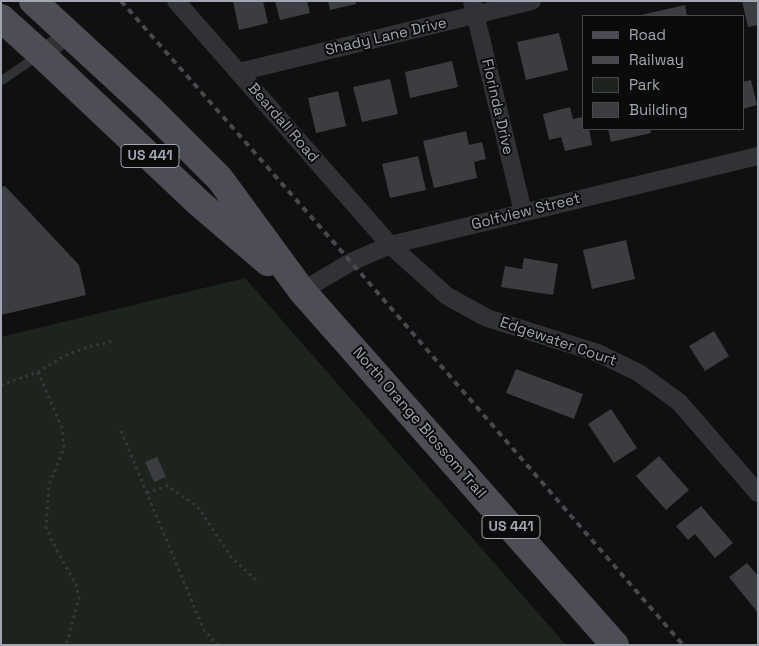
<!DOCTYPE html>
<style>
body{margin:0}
#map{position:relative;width:759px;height:646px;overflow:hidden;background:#101011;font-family:"Space Grotesk",sans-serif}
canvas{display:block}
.frame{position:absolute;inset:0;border:2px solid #a1a6b2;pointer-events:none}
.legend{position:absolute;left:582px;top:15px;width:162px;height:115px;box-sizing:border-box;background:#0b0b0c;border:1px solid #47494e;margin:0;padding:6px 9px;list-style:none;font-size:15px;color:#a1a6b2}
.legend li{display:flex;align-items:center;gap:10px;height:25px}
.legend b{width:25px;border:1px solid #47494e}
</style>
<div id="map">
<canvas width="759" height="646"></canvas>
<div class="frame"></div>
<ul class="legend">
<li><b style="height:6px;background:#4d4e55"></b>Road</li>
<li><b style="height:6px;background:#48494f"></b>Railway</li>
<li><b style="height:14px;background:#1c241d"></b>Park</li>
<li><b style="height:14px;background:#3c3d41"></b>Building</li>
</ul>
</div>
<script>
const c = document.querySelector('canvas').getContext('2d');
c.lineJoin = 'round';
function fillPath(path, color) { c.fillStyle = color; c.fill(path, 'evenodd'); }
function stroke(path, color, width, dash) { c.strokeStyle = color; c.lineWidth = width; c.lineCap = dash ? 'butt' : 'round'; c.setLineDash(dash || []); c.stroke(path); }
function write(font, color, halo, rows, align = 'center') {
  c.font = font + ' "Space Grotesk",sans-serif'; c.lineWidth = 4; c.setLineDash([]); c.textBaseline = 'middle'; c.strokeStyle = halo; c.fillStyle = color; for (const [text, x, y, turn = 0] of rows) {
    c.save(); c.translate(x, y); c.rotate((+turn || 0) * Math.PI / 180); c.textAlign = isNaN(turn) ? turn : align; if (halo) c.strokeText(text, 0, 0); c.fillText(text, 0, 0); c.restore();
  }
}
const green = new Path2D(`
 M245 278 566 645H1V337Z`);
const building = new Path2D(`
 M233 1H263L268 23 239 30Z
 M275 1H307L310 13 280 20Z
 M328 1H356V4L330 10Z
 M742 1H758V25L748 27Z
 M685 5 687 16H641V15Z
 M559 33 568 70 526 80 517 42Z
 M452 61 458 87 410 98 405 72Z
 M390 79 398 114 362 122 353 87Z
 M751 80 757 105 743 109V82Z
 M338 91 346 126 316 133 308 98Z
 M570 107 573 119 583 117V129H589L592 145 565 151 561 137 549 140 543 114Z
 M608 129H650L651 133 611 142Z
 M466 131 469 145 482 142 486 159 474 162 477 178 434 188 423 141Z
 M418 156 426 190 390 198 382 164Z
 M5 186 79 265 86 295 1 315V187Z
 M626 240 635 279 592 289 583 250Z
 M524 258 558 264 553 295 501 287 505 266 522 269Z
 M714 331 729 356 705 371 689 346Z
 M516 369 583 394 574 419 506 393Z
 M611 409 637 448 614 463 588 424Z
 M659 456 689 490 666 510 636 476Z
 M157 457 166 477 154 482 145 462Z
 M701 506 733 543 715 558 695 534 688 540 676 526Z
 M747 563 758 576V613L729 577Z`);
const path = new Path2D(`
 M38 372 62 428 64 448 49 485 46 527 53 543 76 585 79 598 66 645
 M1 385 38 372 64 356 88 347 115 341
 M121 431 198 616 204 630 218 645
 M147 493 167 486 197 506 232 558 258 582`);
const service = new Path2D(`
 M1 81 39 55`);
const minor = new Path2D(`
 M176 1 390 245 447 296 487 318 598 353 639 373 679 402 758 493
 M472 1 523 212
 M41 54 70 34
 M239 72 532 1
 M302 291 351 262 390 245 758 156`);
const primary = new Path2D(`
 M33 1 149 108 220 179 302 291 615 645
 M1 18 41 54 199 203 268 262`);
const rail = new Path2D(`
 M121 1 351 262 683 645`);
const shields = [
 [150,156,58],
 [511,527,58]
];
const shieldNames = [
 ["US 441",150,156],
 ["US 441",511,527]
];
const streetNames = [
 ["Shady Lane Drive",386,37,-13],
 ["Florinda Drive",497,107,77],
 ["Beardall Road",283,123,49],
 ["Golfview Street",526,212,-14],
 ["Edgewater Court",558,342,19],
 ["North Orange Blossom Trail",419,423,49]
];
fillPath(green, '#1c241d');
fillPath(building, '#3c3d41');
stroke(path, '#37383d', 3, [2.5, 4]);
stroke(service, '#313236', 9);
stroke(minor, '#313236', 18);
stroke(primary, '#4d4e55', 28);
stroke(rail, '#48494f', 4, [6, 5]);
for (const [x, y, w] of shields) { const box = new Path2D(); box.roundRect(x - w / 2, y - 11.5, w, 23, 4); c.fillStyle = '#0b0b0c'; c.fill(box); stroke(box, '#a1a6b2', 1); }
write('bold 14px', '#a1a6b2', null, shieldNames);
write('15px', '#a1a6b2', '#0b0b0c', streetNames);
</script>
